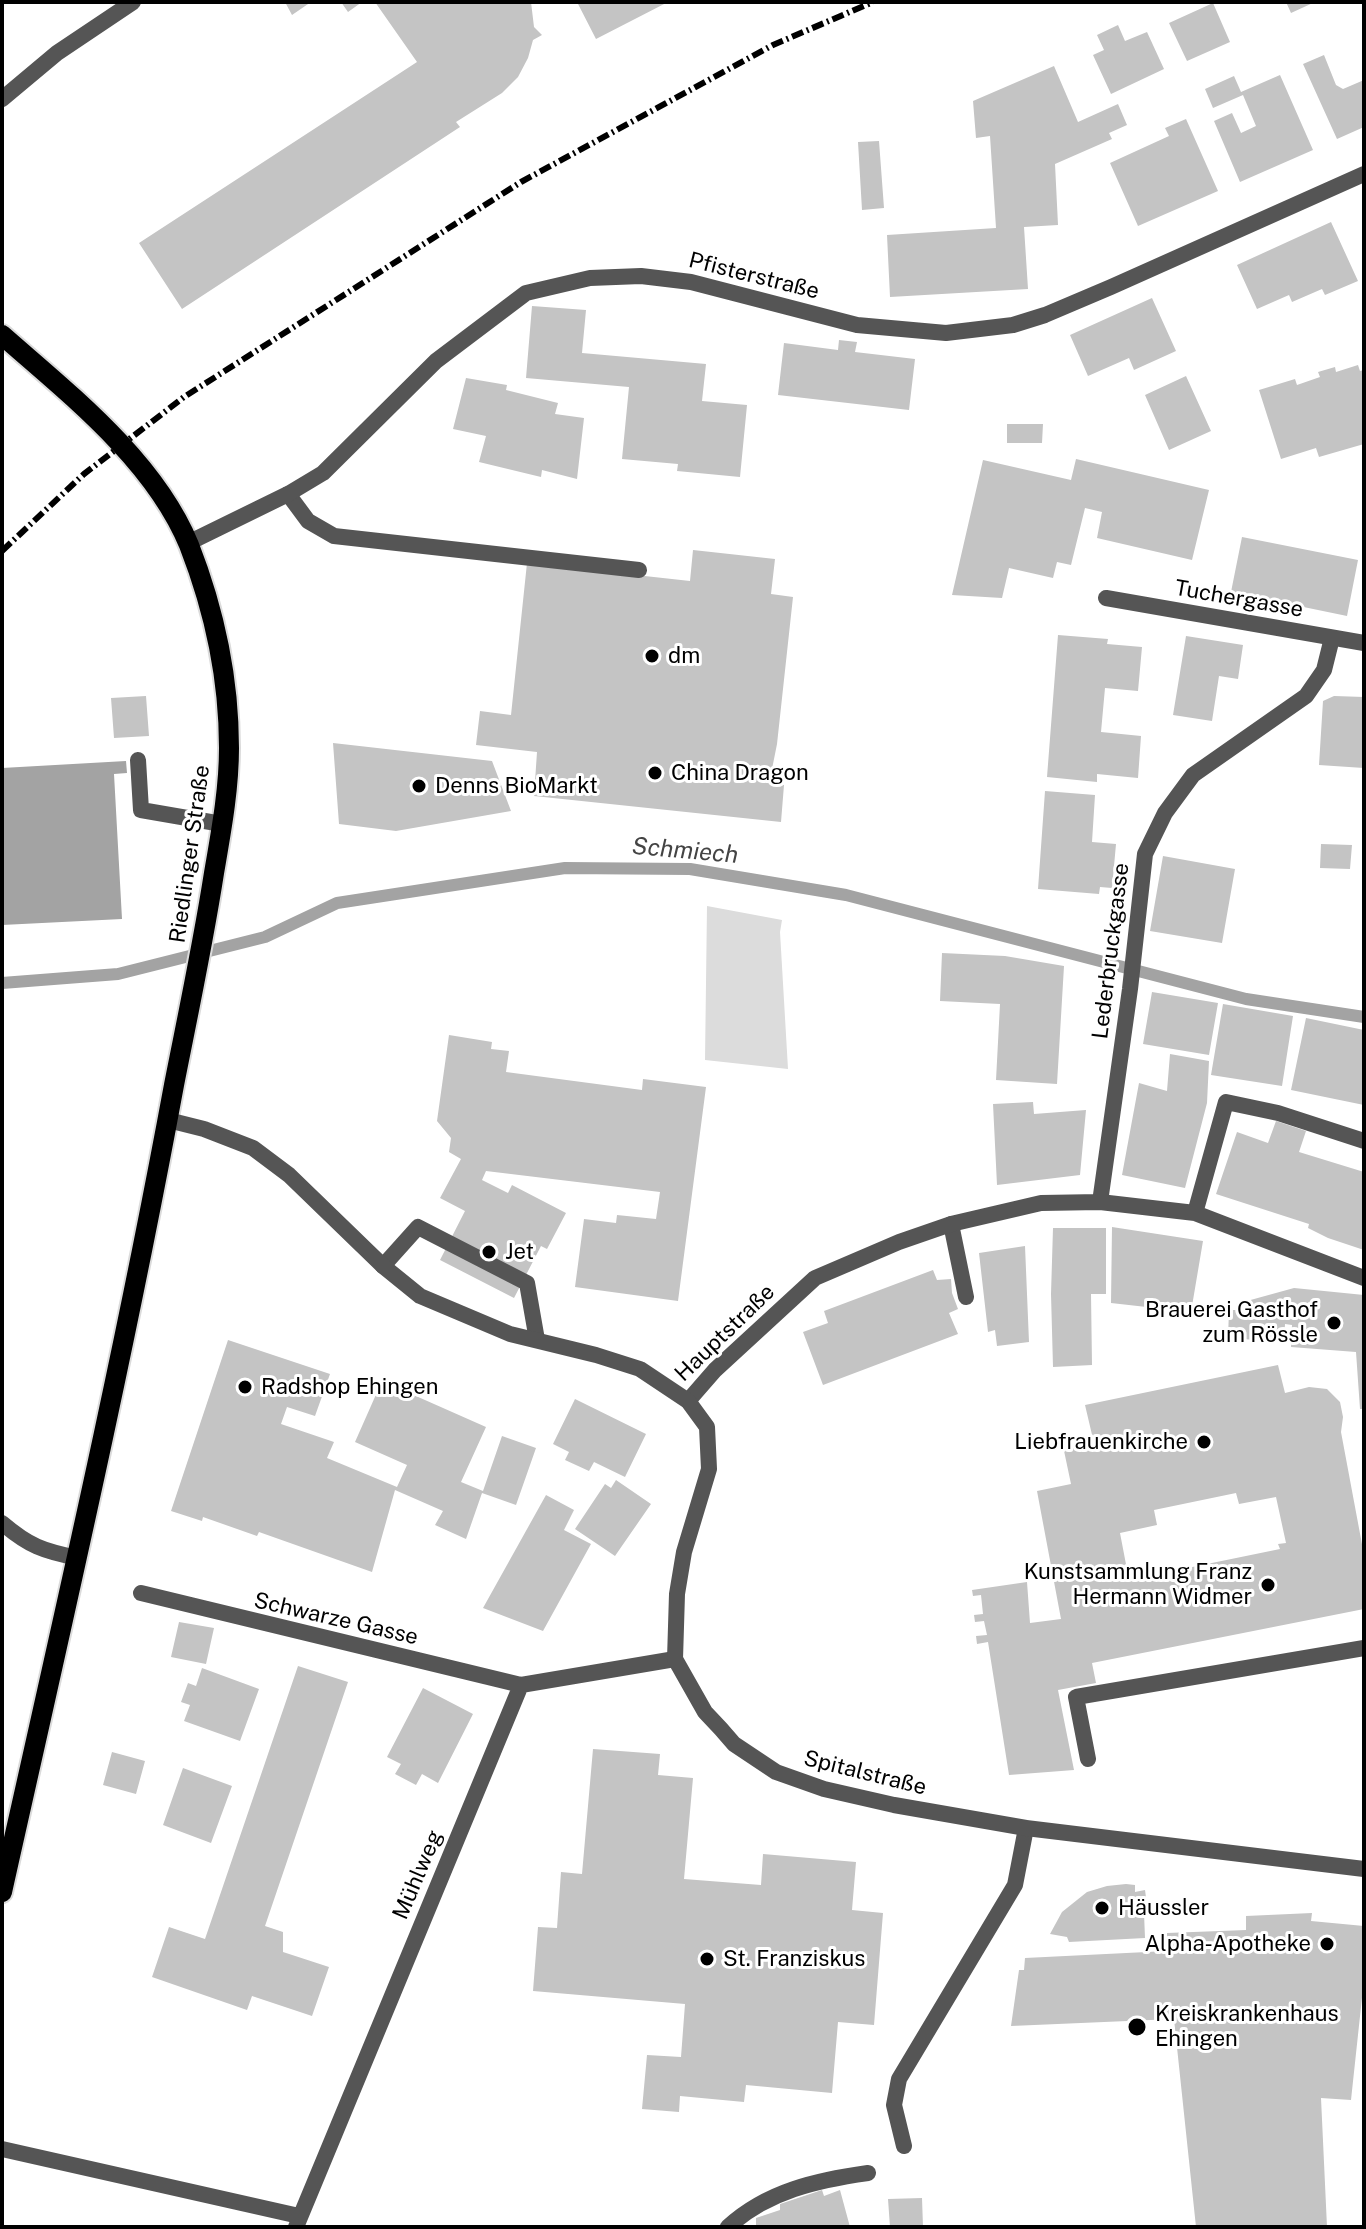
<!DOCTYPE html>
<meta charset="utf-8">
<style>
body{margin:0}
#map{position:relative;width:1366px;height:2229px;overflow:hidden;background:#fff;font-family:"Public Sans",sans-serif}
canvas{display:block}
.frame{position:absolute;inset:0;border:4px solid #000;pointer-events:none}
</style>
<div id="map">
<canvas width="1366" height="2229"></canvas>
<div class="frame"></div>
</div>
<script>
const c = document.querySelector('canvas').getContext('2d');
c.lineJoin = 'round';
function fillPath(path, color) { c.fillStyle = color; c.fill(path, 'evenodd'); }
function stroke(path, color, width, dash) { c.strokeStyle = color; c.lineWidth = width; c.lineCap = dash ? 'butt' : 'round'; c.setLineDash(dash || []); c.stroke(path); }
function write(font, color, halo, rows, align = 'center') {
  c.font = font + ' "Public Sans",sans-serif'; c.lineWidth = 6; c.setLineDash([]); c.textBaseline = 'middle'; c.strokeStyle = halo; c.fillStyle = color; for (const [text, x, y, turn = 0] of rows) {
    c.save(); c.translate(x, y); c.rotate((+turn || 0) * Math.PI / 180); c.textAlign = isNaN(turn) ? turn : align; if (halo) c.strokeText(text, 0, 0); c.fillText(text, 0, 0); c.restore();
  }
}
const green = new Path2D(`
 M707 906 782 920 780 932 788 1069 705 1060Z`);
const water = new Path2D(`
 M126 761 127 773 114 774 122 919 2 925V768Z`);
const stream = new Path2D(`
 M2 983 118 974 265 937 337 903 565 868 690 869 846 895 1246 999 1364 1017`);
const building = new Path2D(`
 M285 2H311L292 15Z
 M341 2H362L348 12Z
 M375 2H531L534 27 542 35 533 40 528 58 518 77 502 93 456 122 460 127 182 309 139 243 417 62Z
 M577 2H668L596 39Z
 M1286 2H1315L1291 13Z
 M1213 3 1230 42 1187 61 1169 23Z
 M1118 25 1125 41 1147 32 1164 69 1111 94 1093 55 1104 50 1097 35Z
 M1324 55 1336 85 1343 89 1364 80V127L1337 139 1303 64Z
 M1054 66 1078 122 1118 104 1127 125 1109 133 1112 139 1055 164 1058 225 1024 227 1028 289 890 297 887 235 996 228 990 136 976 138 973 101Z
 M1280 75 1313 150 1240 182 1214 121 1232 113 1241 133 1256 126 1243 95 1213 108 1205 89 1234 76 1241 92Z
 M1186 119 1218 191 1138 226 1110 163 1169 136 1165 128Z
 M879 141 884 208 862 210 858 142Z
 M1331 222 1358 281 1325 295 1322 289 1292 302 1289 295 1257 309 1237 265Z
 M1152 298 1176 351 1134 370 1129 358 1088 376 1070 335Z
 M532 306 586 310 582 353 706 364 702 401 747 405 740 477 677 471 678 464 622 459 629 387 526 378Z
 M839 340 857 342 855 352 915 359 909 410 778 395 784 343 838 350Z
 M1358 365 1360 371 1364 370V444L1319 457 1316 448 1281 459 1259 390 1295 379 1297 385 1320 377 1318 372 1335 367 1336 372Z
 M1186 376 1211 431 1169 450 1145 395Z
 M466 378 507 385 506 390 558 403 555 414 584 418 577 479 542 470 541 477 479 462 486 436 453 429Z
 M1007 424H1043L1042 443H1007Z
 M1076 459 1209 490 1192 560 1097 538 1102 512 1085 508 1071 565 1057 562 1053 578 1009 568 1002 598 952 595 983 460 1071 480Z
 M1242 537 1358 560 1347 616 1231 592Z
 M693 550 775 559 771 594 793 597 777 744 769 784 784 785 781 822 534 796 537 752 476 745 480 711 511 715 527 563 690 581Z
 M1058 635 1108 639 1107 644 1142 647 1138 691 1105 688 1101 732 1141 736 1138 778 1097 774V782L1047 777Z
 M1186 636 1243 645 1238 679 1219 676 1212 721 1173 715Z
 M146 696 149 736 114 738 111 698Z
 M1334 696 1364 697V768L1319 765 1323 701Z
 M333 743 492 761 511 811 396 831 339 824Z
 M1045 791 1095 795 1092 842 1116 844 1112 888 1100 887 1099 894 1038 889Z
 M1321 844 1352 845 1350 869 1320 868Z
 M1163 856 1235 869 1222 943 1150 931Z
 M942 953 1005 956 1064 966 1057 1084 996 1080 1000 1004 940 1001Z
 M1152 992 1218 1003 1209 1055 1143 1044Z
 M1223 1004 1293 1016 1282 1086 1211 1075Z
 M1306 1018 1364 1030V1105L1291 1090Z
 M449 1035 492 1042 491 1049 509 1051 506 1072 642 1090 643 1079 706 1087 678 1301 575 1287 584 1219 616 1223 617 1215 656 1219 660 1192 486 1171 482 1180 508 1193 512 1185 566 1213 547 1249 541 1246 514 1298 440 1260 465 1211 440 1198 461 1159 449 1152 451 1138 437 1121Z
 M1170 1054 1209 1061 1207 1103 1185 1188 1122 1175 1139 1083 1167 1091Z
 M1033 1102 1034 1114 1086 1110 1080 1175 997 1185 993 1104Z
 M1276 1121 1306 1131 1299 1152 1364 1172V1250L1328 1238 1308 1228 1309 1224 1216 1194 1237 1132 1268 1143Z
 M1112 1227 1203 1241 1191 1312 1111 1303Z
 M1053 1228H1106V1294H1091L1092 1365 1053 1367 1051 1294Z
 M1025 1246 1029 1342 997 1346 995 1330 988 1332 979 1253Z
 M933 1270 937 1280 951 1279 952 1293 958 1309 949 1313 958 1334 823 1385 803 1332 828 1323 824 1311Z
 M1294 1288 1364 1295V1409H1360L1356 1352 1291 1347 1292 1325 1285 1324 1284 1342 1228 1338 1229 1310H1236V1304Z
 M228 1340 330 1374 315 1416 287 1407 281 1424 334 1442 327 1458 397 1487 407 1465 355 1442 382 1381 486 1427 461 1482 483 1491 502 1436 536 1448 516 1505 482 1493 466 1539 435 1525 443 1511 395 1490 372 1572 259 1532 257 1536 203 1517 202 1521 171 1511Z
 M1278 1365 1285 1393 1309 1387 1327 1389 1340 1402 1343 1417 1341 1432 1364 1555V1609L1092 1663 1096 1683 1058 1690 1074 1770 1009 1775 988 1642 977 1644 976 1636 987 1635 984 1621 975 1622 974 1615 983 1614 981 1595 973 1596 972 1590 1027 1582 1030 1623 1061 1619 1037 1491 1071 1484 1063 1446 1093 1439 1085 1405ZM1236 1493 1239 1504 1276 1497 1286 1543 1278 1544 1280 1549 1129 1580 1120 1533 1157 1525 1154 1510Z
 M575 1399 646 1434 625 1477 594 1462 589 1471 565 1460 569 1452 553 1444Z
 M616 1480 651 1504 615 1556 575 1529 605 1484 611 1488Z
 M546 1495 574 1510 564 1530 591 1544 543 1631 483 1608Z
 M179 1622 214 1628 206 1664 171 1657Z
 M298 1666 348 1682 265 1926 283 1932V1952L329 1967 312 2016 252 1996 247 2010 152 1977 169 1927 205 1939Z
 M202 1668 259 1689 240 1741 184 1721 190 1705 181 1702 188 1683 196 1686Z
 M423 1688 473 1714 438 1783 422 1774 416 1785 395 1774 401 1764 387 1757Z
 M593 1749 660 1754 658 1775 693 1778 684 1879 761 1885 763 1854 856 1862 852 1910 883 1913 874 2025 838 2022 832 2093 746 2085 744 2102 680 2096 679 2112 642 2109 647 2055 681 2057 685 2004 533 1991 538 1927 557 1928 561 1872 582 1874Z
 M112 1752 145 1761 136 1794 103 1785Z
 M183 1768 232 1786 211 1843 163 1825Z
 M1126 1884 1135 1885V1892L1145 1890 1147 1905 1138 1906 1139 1913H1144L1145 1938 1069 1942 1067 1937 1050 1934 1062 1912 1087 1892 1107 1886Z
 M1312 1913 1311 1921 1364 1926V1979L1351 2100 1321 2098 1327 2227H1196L1174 2019 1011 2026 1019 1970H1024L1025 1958 1167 1951V1933L1246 1930V1916Z
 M822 2190 824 2196 840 2190 850 2227H756V2218L780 2210V2204Z
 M922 2198 923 2227H890L888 2199Z`);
const service = new Path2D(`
 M288 494 308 521 334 536 639 570
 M138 760 141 810 222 824
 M951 1224 966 1297
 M383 1266 418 1227 527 1283 537 1340
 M1088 1759 1076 1697 1364 1648
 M904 2146 894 2105 899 2079 1015 1885 1026 1828
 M728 2227C767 2191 818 2180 868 2173`);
const minor = new Path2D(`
 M188 543 288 494 323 473 436 361 526 293 590 278 641 276 691 282 857 325 946 333 1013 325 1045 315 1111 287 1364 174
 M1106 598 1364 643
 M1100 1202 1130 989 1145 854 1165 813 1193 775 1306 696 1324 670 1332 638
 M1195 1213 1226 1102 1278 1113 1364 1141
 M688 1401 715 1370 815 1278 899 1242 951 1224 1041 1203 1100 1202 1195 1213 1364 1278
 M2 1523C29 1546 43 1551 78 1558
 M141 1593 521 1685 675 1659
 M2 2149 299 2216
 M296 2227 521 1685`);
const tertiary = new Path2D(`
 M2 99 57 53 133 2
 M168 1120 204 1129 253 1148 289 1175 383 1266 420 1296 510 1334 596 1355 640 1369 688 1401 707 1427 709 1469 684 1552 677 1594 675 1659 705 1712 721 1729 734 1744 776 1772 824 1789 894 1805 1026 1828 1364 1869`);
const primary = new Path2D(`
 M2 335C69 394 154 460 189 545 214 609 229 680 229 748 229 790 221 832 214 873 203 944 188 1014 174 1085 124 1356 62 1624 2 1892`);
const rail = new Path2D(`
 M2 551 84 474 184 397 521 182 773 45 873 2`);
const markers = [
 [652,656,8,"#000"],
 [655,773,8,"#000"],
 [419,786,8,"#000"],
 [489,1252,8,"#000"],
 [1334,1323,8,"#000"],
 [245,1387,8,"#000"],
 [1204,1442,8,"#000"],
 [1268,1585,8,"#000"],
 [1102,1908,8,"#000"],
 [1327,1944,8,"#000"],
 [707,1959,8,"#000"],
 [1137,2027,10,"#000"]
];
const streetNames = [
 ["Pfisterstraße",754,276,14],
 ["Tuchergasse",1239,599,10],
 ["Riedlinger Straße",190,854,-82],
 ["Lederbruckgasse",1111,951,-83],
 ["Hauptstraße",725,1333,-44],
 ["Schwarze Gasse",336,1619,13],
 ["Spitalstraße",865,1773,14],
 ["Mühlweg",418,1875,-67]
];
const poiNames = [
 ["dm",668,656],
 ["China Dragon",671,773],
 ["Denns BioMarkt",435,786],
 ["Jet",505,1252],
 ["Brauerei Gasthof",1318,1310,"right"],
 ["zum Rössle",1318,1335,"right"],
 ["Radshop Ehingen",261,1387],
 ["Liebfrauenkirche",1188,1442,"right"],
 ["Kunstsammlung Franz",1252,1572,"right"],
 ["Hermann Widmer",1252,1597,"right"],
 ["Häussler",1118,1908],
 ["Alpha-Apotheke",1311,1944,"right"],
 ["St. Franziskus",723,1959],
 ["Kreiskrankenhaus",1155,2014],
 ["Ehingen",1155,2039]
];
const waterNames = [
 ["Schmiech",685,851,5]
];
fillPath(green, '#dcdcdc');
fillPath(water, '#a3a3a3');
stroke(stream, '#a3a3a3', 12);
fillPath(building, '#c4c4c4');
stroke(primary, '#dbdbdb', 24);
stroke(service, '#555', 16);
stroke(minor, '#555', 16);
stroke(tertiary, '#555', 16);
stroke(primary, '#000', 20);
stroke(rail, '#000', 6, [12, 4, 2, 4]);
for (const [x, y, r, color] of markers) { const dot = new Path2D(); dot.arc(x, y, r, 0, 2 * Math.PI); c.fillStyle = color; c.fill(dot); stroke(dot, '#fff', 3); }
write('22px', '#000', '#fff', streetNames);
write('22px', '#000', '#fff', poiNames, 'left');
write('italic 24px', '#444', '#fff', waterNames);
</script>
